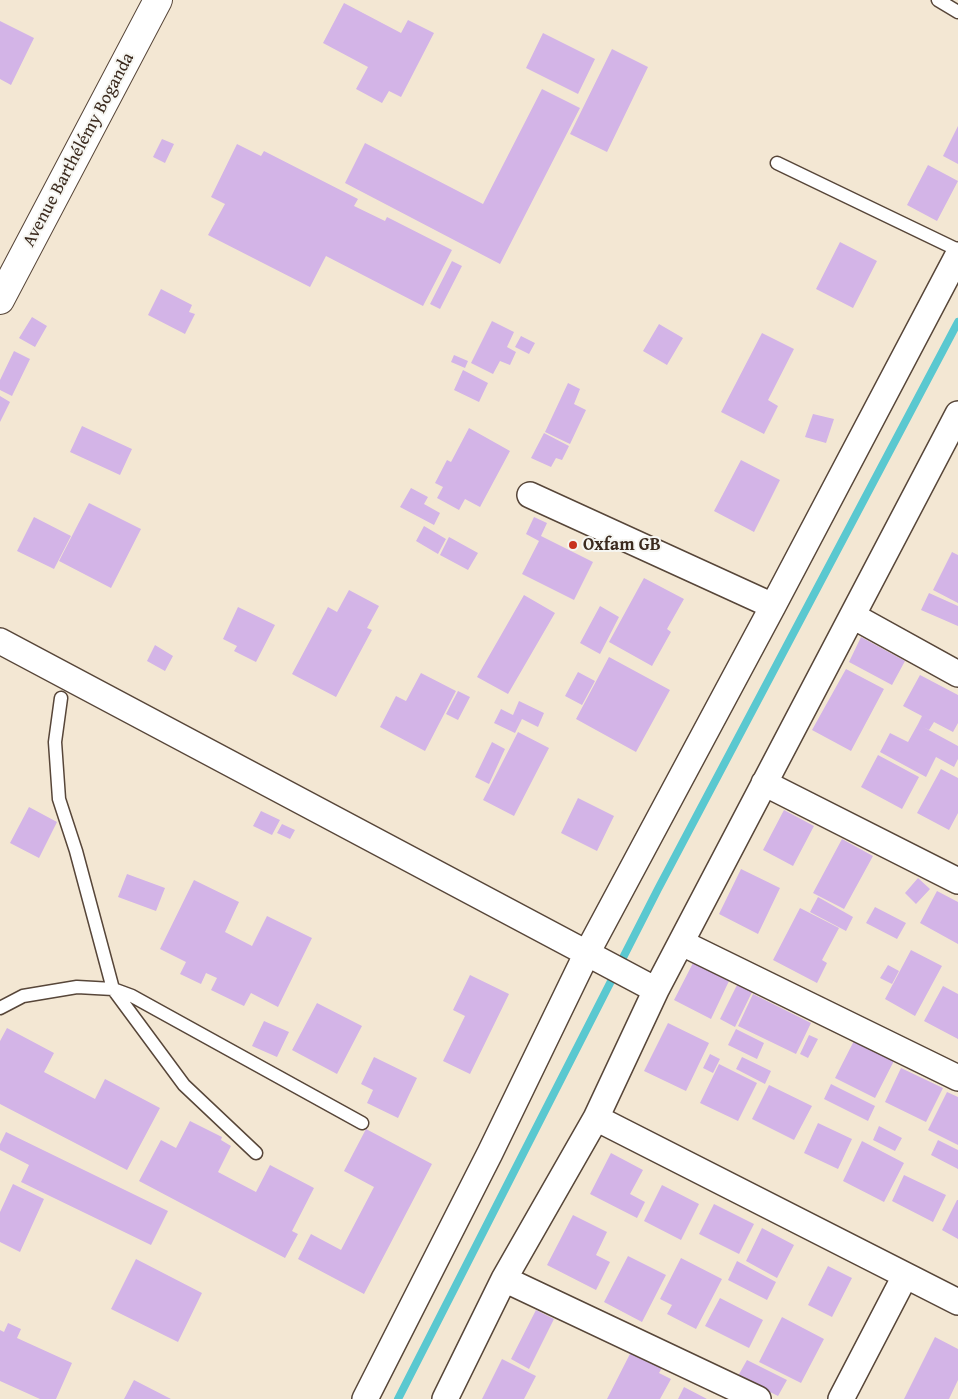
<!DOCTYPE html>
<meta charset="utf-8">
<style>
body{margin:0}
canvas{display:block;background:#f3e7d3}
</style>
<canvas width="958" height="1399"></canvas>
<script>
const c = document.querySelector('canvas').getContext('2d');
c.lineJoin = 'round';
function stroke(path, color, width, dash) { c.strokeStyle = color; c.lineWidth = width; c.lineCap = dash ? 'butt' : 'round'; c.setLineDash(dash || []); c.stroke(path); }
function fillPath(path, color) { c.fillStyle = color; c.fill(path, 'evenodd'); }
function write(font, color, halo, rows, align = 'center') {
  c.font = font + ' "Gentium Book Plus",serif'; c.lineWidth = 4; c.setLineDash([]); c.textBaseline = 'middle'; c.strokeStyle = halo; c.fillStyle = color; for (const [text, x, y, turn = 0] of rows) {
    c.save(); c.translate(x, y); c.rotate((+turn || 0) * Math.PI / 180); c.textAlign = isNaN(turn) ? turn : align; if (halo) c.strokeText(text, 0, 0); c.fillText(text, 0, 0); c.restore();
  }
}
const stream = new Path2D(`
 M398 1399 658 889 958 322`);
const building = new Path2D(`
 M344 3 401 33 408 20 434 33 401 97 389 91 382 103 356 89 368 67 323 43Z
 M0 21 34 38 11 85 0 79Z
 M543 33 595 59 578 94 526 68Z
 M612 49 648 67 607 152 570 134Z
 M542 89 580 108 500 264 345 183 365 143 483 204Z
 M958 126V164L943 156Z
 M162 139 174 144 165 163 153 157Z
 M237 144 261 156 264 151 358 199 354 206 385 221 387 217 452 250 423 306 326 256 310 287 208 235 225 204 211 197Z
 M928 165 958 181 937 221 907 205Z
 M840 242 877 261 853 308 816 289Z
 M452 261 462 266 440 309 430 304Z
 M161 289 192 305 189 312 195 314 185 334 148 315Z
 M32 317 47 326 35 347 19 338Z
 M492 321 514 332 507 347 516 352 510 365 500 361 493 374 471 363Z
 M659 324 683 338 667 365 643 351Z
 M762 333 794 349 768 400 778 406 764 434 721 412Z
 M521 336 535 343 529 354 515 347Z
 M14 351 30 359 12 396 0 390V380Z
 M454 355 468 361 465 368 451 362Z
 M463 370 488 383 479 402 454 390Z
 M568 383 580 389 574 404 586 410 570 444 545 432Z
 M0 396 10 402 0 422Z
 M813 414 834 419 826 443 805 437Z
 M82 426 132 449 120 475 70 452Z
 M469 428 510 451 480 507 465 499 459 510 437 498 443 487 435 483 447 460 451 462Z
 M544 433 569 446 562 460 556 458 551 467 531 458Z
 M741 460 780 480 754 532 714 511Z
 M411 488 428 497 424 504 440 513 434 525 400 507Z
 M89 503 141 529 111 588 59 561Z
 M34 517 71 536 54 569 17 551Z
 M534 517 547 523 541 536 593 562 574 600 522 574 539 541 526 534Z
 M424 526 446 539 438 554 416 541Z
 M449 537 478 553 468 570 440 555Z
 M952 552 958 555V603L933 590Z
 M644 578 684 599 667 629 671 632 652 666 609 642Z
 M349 590 379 606 367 628 372 630 336 697 292 674 328 607 337 612Z
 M929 593 958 606V626L921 610Z
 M524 595 555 613 508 694 477 677Z
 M600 606 619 617 600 654 580 643Z
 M238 607 275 625 256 662 234 651 237 646 223 639Z
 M861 637 905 661 892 685 849 662Z
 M155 645 173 656 165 671 147 661Z
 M609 657 670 690 636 752 576 719Z
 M846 669 884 689 851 751 812 730Z
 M578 672 595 681 582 705 565 696Z
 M421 673 456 691 425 751 380 727 396 696 406 701Z
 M920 675 958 695V723L953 732 934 722 929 730 923 727 958 746V759L954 767 936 757 926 777 880 752 890 733 908 742 918 724 922 716 903 706Z
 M458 691 470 697 458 720 446 714Z
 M519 701 544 713 538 727 522 719 515 733 494 723 501 709 513 715Z
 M518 732 549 748 514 816 483 800Z
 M492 742 505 749 489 784 475 777Z
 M878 755 919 777 902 809 861 787Z
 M941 769 958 778V813L949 830 917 813Z
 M578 798 614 816 597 851 561 833Z
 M29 807 57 822 39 858 10 843Z
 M784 810 814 826 793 866 763 850Z
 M261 811 280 820 272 835 253 826Z
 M282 824 295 830 290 839 277 833Z
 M842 839 873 856 844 909 813 893Z
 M741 869 780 888 758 934 719 914Z
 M127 874 165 888 156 911 118 897Z
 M918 878 930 889 916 904 905 893Z
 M194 880 239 902 225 932 252 946 267 916 312 938 278 1007 251 993 244 1006 211 990 217 978 206 973 201 984 180 974 186 962 160 949Z
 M937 891 958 902V944L920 923Z
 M818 897 853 917 846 931 810 912Z
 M875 907 906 923 897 939 866 923Z
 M800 908 839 928 822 960 827 963 817 983 773 960Z
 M911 950 942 966 915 1016 885 999Z
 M693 963 729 981 711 1019 674 1000Z
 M888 965 899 971 892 984 880 978Z
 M470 975 509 994 470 1074 443 1061 465 1016 453 1010Z
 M740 979 755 986 735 1027 720 1019Z
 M943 986 958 994V1039L924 1021Z
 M753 994 811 1023 796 1054 738 1026Z
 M317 1003 362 1026 337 1074 292 1050Z
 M264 1021 289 1032 277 1057 252 1046Z
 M668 1023 709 1043 686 1091 644 1071Z
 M7 1028 54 1053 44 1072 95 1099 105 1079 160 1108 127 1170 0 1104V1041Z
 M736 1029 764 1043 757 1059 728 1045Z
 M858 1033 898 1053 875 1098 835 1078Z
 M809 1035 818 1039 808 1058 800 1054Z
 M710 1054 720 1059 713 1073 703 1068Z
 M374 1057 417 1078 398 1118 367 1103 373 1090 361 1084Z
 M742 1057 771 1071 765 1084 736 1069Z
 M719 1064 757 1083 738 1121 700 1103Z
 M901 1068 943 1088 926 1122 885 1102Z
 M831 1084 875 1106 868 1121 824 1099Z
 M769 1085 812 1106 794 1140 752 1119Z
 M947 1092 958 1097V1145L928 1130Z
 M190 1121 222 1137 221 1140 231 1146 218 1172 256 1192 270 1165 314 1188 292 1231 298 1234 285 1258 139 1181 161 1140 176 1148Z
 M818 1123 852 1139 838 1169 804 1153Z
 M879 1126 902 1138 895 1151 873 1140Z
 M366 1129 432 1164 364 1294 298 1259 311 1234 341 1250 374 1187 344 1171Z
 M6 1132 168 1211 151 1245 21 1182 29 1165 0 1150V1144Z
 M938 1140 958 1150V1169L931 1155Z
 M862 1141 904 1163 884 1202 843 1181Z
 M611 1153 643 1170 630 1194 645 1202 637 1218 590 1194Z
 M904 1175 946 1195 933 1222 892 1201Z
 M13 1184 44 1199 20 1252 0 1242V1212Z
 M662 1185 699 1204 681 1240 644 1221Z
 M957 1200H958V1239L942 1230Z
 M714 1204 754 1224 739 1254 699 1234Z
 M573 1215 607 1232 596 1255 610 1262 596 1290 547 1265Z
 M762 1228 794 1245 777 1278 746 1261Z
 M628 1256 666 1275 642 1322 604 1302Z
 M681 1258 722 1279 696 1329 667 1314 672 1305 660 1299Z
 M136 1259 202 1293 178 1342 111 1309Z
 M737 1261 776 1282 767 1300 728 1280Z
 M828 1266 852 1278 832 1317 808 1305Z
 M720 1298 763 1320 749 1348 705 1326Z
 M536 1310 554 1319 529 1369 511 1359Z
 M782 1317 824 1339 801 1383 759 1362Z
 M8 1323 21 1329 17 1338 72 1363 56 1399H40L0 1381V1330L4 1332Z
 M935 1337 958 1349V1380L949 1399H904Z
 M633 1348 664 1364 659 1373 671 1379 660 1399H607Z
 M502 1359 536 1376 524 1399H482Z
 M747 1360 787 1380 778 1396 738 1376Z
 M134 1380 171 1399H124Z
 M684 1387 707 1399H678Z`);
const service = new Path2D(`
 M938 0 958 12
 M777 163 958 250
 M61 698 55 742 59 799 76 851 113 989 184 1085 256 1153
 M0 1008 23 996 77 987 113 989 132 996 362 1123`);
const minor = new Path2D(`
 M530 495 773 606
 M853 616 958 674
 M0 641 656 990
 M764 783 958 881
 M682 943 958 1078
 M596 1118 958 1302
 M504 1279 758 1399
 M365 1399 490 1153 587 953 773 606 958 255
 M445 1399 504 1279 596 1118 656 990 958 414
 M841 1399 905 1276`);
const primary = new Path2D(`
 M0 300 158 0`);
const markers = [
 [573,545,5,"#c8321e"]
];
const streetNames = [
 ["Avenue Barthélémy Boganda",79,150,-62]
];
const poiNames = [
 ["Oxfam GB",583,545]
];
stroke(stream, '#5ac8d0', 8);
fillPath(building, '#d3b4e7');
stroke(service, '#574639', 15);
stroke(minor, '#574639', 28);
stroke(primary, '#574639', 30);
stroke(service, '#fff', 12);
stroke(minor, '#fff', 25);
stroke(primary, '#fff', 28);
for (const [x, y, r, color] of markers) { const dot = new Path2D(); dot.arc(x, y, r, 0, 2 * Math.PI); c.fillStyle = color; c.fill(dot); stroke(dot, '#f6f6f2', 2); }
write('18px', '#3b2a1e', '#f6f6f2', streetNames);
write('bold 18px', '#3b2a1e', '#f6f6f2', poiNames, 'left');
</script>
